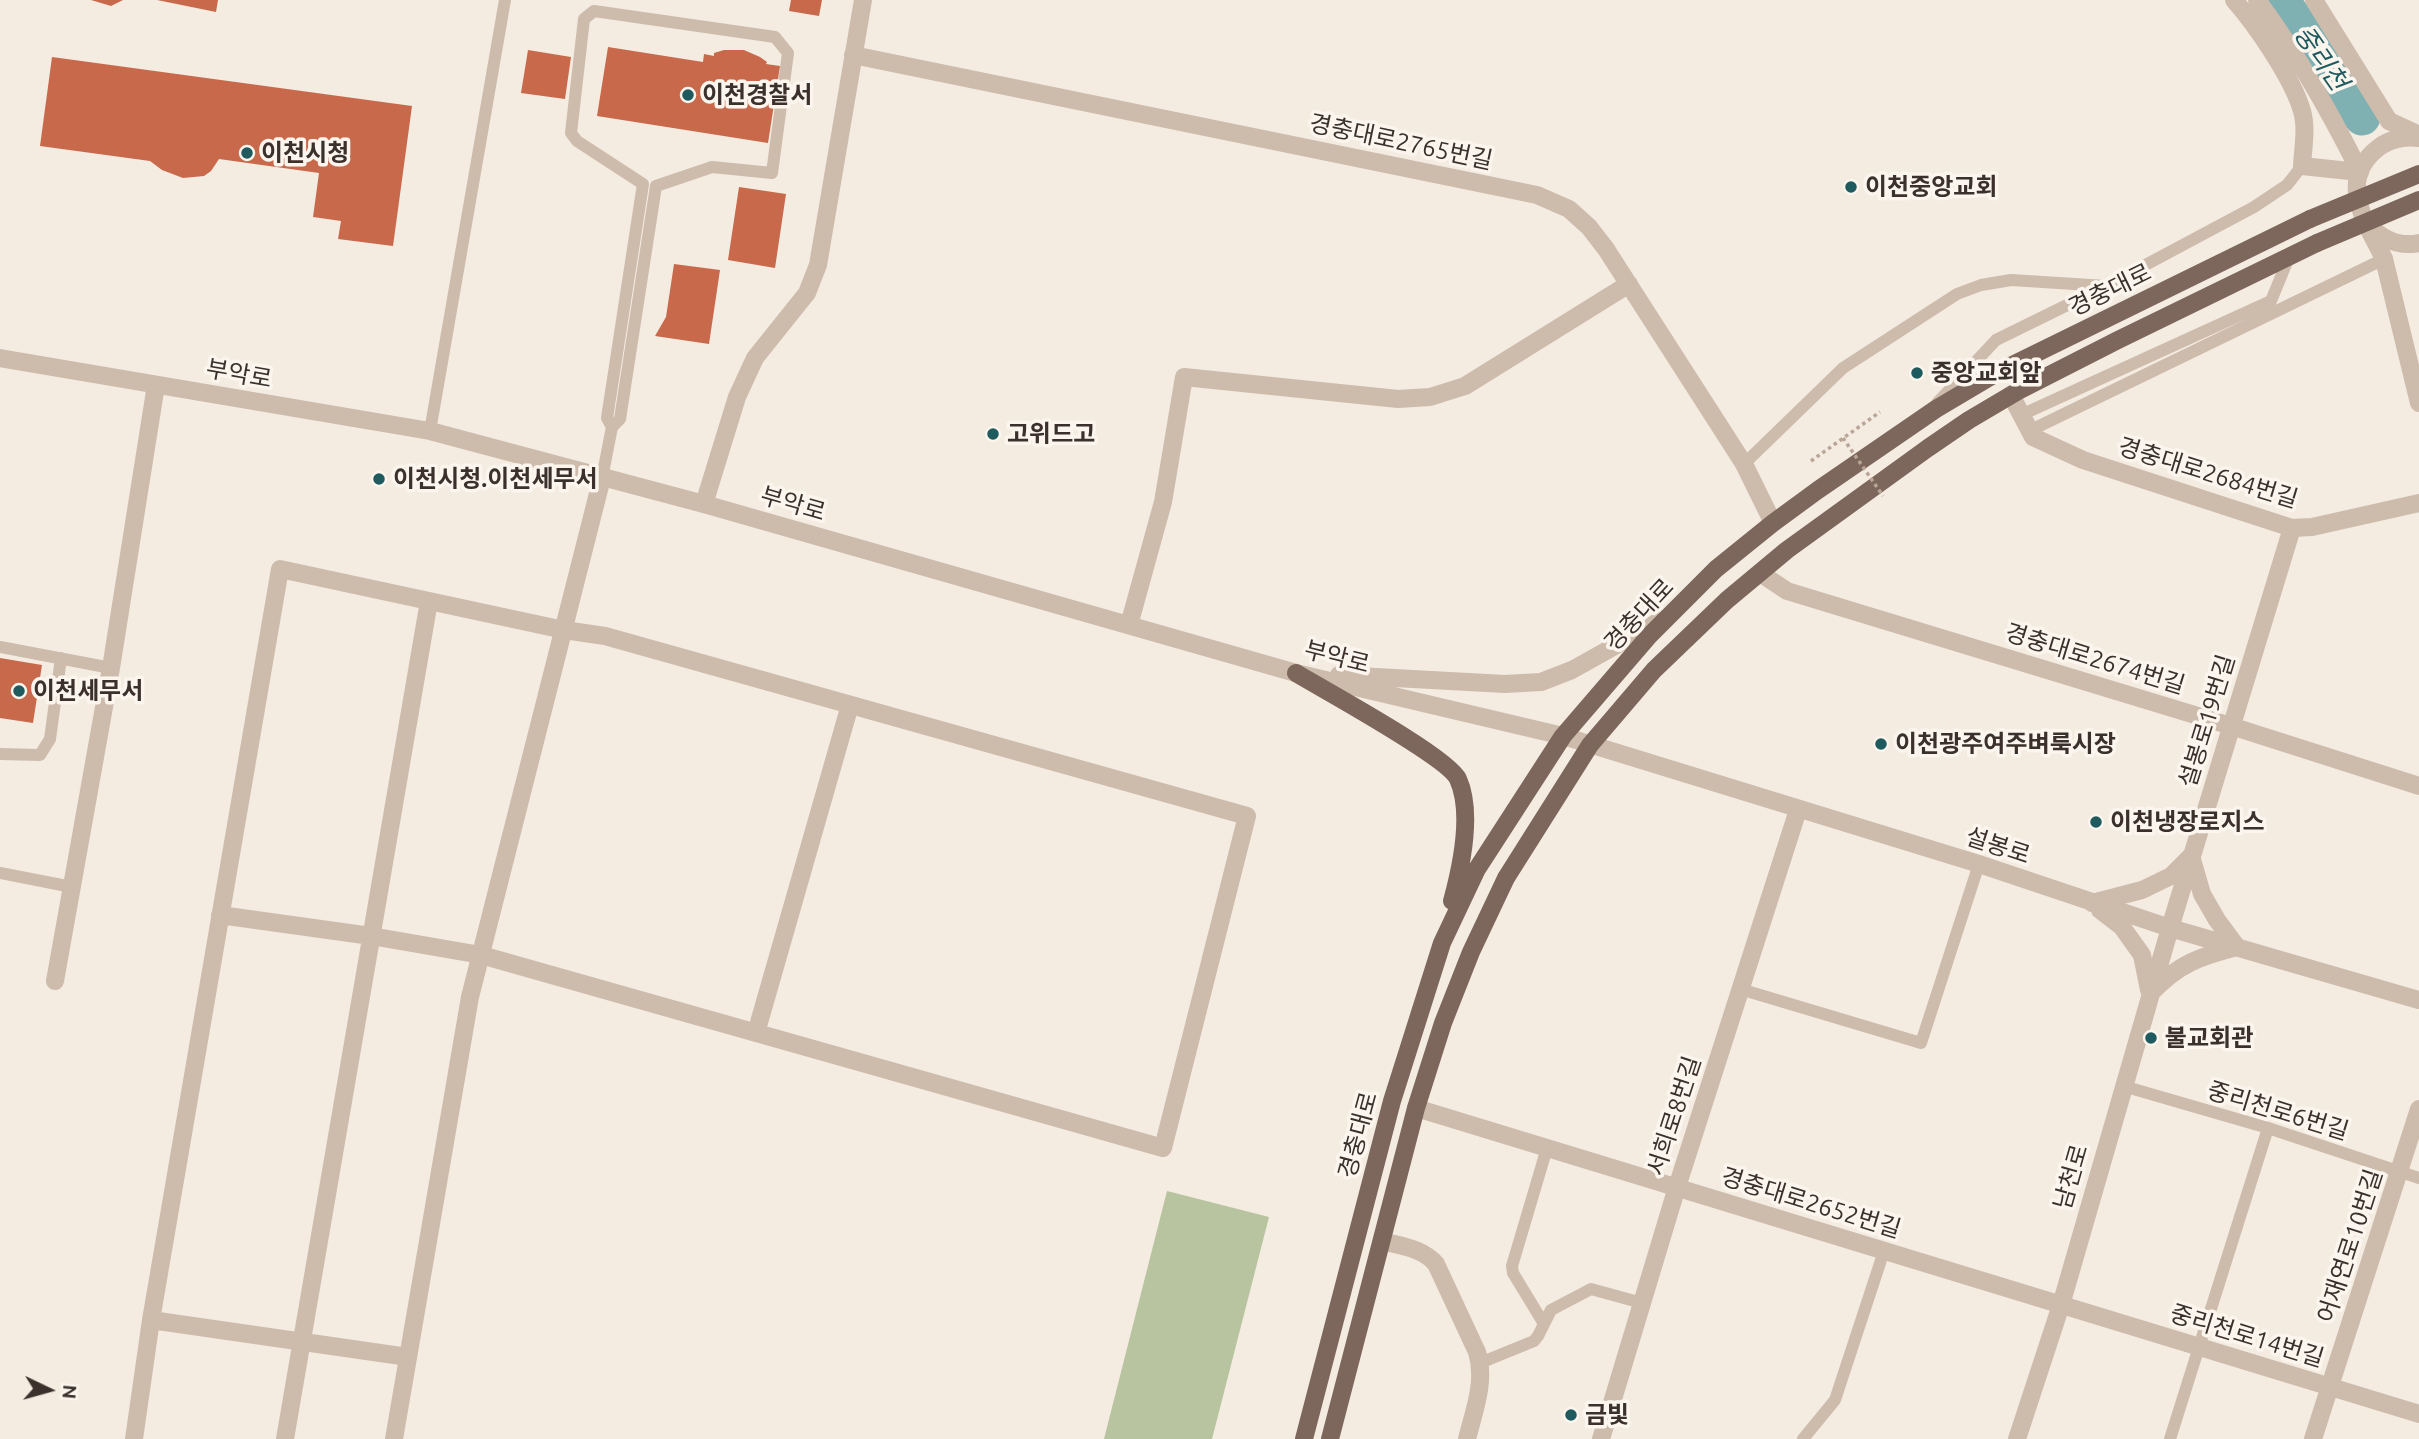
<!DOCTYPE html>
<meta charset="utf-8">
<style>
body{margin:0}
#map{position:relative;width:2419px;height:1439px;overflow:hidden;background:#f4ebe1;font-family:Ubuntu,sans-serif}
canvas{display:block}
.north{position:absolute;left:14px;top:1355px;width:70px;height:70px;-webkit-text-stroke:5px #fbf5ee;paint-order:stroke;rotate:95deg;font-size:19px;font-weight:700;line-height:28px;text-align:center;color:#3b302b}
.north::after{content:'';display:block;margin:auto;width:24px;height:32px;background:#3b302b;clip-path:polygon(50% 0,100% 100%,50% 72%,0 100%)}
</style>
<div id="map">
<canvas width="2419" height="1439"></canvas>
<div class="north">N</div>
</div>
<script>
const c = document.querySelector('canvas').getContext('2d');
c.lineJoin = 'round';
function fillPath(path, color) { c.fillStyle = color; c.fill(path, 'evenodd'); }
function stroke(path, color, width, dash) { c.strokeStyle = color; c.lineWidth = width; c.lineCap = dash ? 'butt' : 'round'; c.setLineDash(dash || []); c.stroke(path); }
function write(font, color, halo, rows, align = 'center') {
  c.font = font + ' Ubuntu,"Noto Sans KR",sans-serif'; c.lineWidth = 7; c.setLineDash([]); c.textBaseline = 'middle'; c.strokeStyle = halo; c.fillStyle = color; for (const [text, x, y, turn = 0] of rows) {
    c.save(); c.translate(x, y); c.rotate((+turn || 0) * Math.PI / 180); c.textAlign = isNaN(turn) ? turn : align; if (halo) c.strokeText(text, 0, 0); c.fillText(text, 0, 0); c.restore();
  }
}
const green = new Path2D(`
 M1167 1191 1269 1217 1212 1439H1104Z`);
const river = new Path2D(`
 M2281 0 2362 117`);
const building = new Path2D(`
 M91 0H123L111 6Z
 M157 0H218L216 12Z
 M791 0H822L819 16 789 11Z
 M608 47 703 62 704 54 714 56V53L724 50H744L760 57 767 62 766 64 780 66 768 143 597 116Z
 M528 50 571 57 565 99 521 93Z
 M52 57 412 106 393 246 338 239 341 221 313 217 319 173 219 159 211 171 204 176 183 178 162 170 150 161 40 146Z
 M739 187 786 194 775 268 728 260Z
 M674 264 720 270 709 344 655 336 666 317Z
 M0 658 42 665 33 723 0 718Z`);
const path = new Path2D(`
 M1811 461 1880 412`);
const service = new Path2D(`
 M594 11 775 37 788 53 772 173 712 167 656 186 620 419 612 427 607 418 643 184 577 141 571 133 584 19Z
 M1937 403 1996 340 2106 286 2254 207 2287 185 2302 166
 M2021 415 2271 301 2289 257
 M430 431 505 0
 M2029 431 2384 259
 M1744 464 1843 368 1957 294 1981 285 2011 280 2106 286
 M602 478 612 427
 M0 647 111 668
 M0 754 40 755 50 739 61 658
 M0 873 72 887
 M1740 989 1921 1043 1979 864
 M2123 1086 2268 1128 2419 1178
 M1544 1324 1513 1273 1512 1266 1547 1148
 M1480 1363 1534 1341 1538 1336 1551 1310 1591 1289 1642 1303
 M1803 1439 1835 1400 1884 1251
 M2170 1439 2268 1128`);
const minor = new Path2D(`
 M2234 0C2256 25 2293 79 2302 111 2307 128 2303 148 2302 166L2359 172
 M2257 0C2297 53 2330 112 2360 172
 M2314 0 2389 121 2415 133
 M853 55 1537 195 1569 209 1589 227 1606 249 1744 464 1773 523
 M2384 259 2419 403
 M2011 395 2033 437 2083 460 2292 528 2312 527 2419 503
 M704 504 737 397 755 358 807 293 818 265 863 0
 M1760 573 1787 591 2231 726 2419 786
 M1129 625 1163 502 1184 377 1398 399 1430 397 1465 386 1629 284
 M2092 903 2142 890 2171 876 2191 856 2202 894 2217 920 2237 947
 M2170 928 2292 528
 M55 981 111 668 156 385
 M756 1033 850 705
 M1416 1108 2419 1414
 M1382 1241C1400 1246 1423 1248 1436 1264L1477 1352C1486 1381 1474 1411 1467 1439
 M151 1320 408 1357
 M134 1439 151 1320 280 569 564 630 605 636 1247 816 1163 1148 481 955 371 936 220 915
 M285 1439 429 601
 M1601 1439 1677 1187 1798 810
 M2313 1439 2419 1109`);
const tertiary = new Path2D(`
 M2369 225C2382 239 2399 247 2419 243
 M2384 259C2366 222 2336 181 2378 148 2389 139 2406 136 2419 138
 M0 358 430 431 704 504 1296 673 1563 736 1979 864 2170 928 2419 1000
 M1339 675 1505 684 1541 682 1572 670 1663 619
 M2100 910 2122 927 2142 955 2149 990
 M2152 992C2178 964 2201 956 2237 947
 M394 1439 470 997 602 478
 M2017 1439 2061 1305 2170 928`);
const primary = new Path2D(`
 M1296 673C1324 690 1448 757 1458 779 1473 812 1461 868 1452 901
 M1304 1439 1392 1101 1442 943 1477 869 1563 736 1649 636 1716 569 1773 523 1818 490 1936 409 2000 371 2310 219
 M1330 1439 1416 1108 1443 1023 1471 952 1506 878 1590 745 1654 670 1727 600 1787 550 1928 448 1969 420 2018 391 2118 340 2317 243`);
const pathBridge = new Path2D(`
 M1843 438 1883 496`);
const primaryBridge = new Path2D(`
 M2310 219 2419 174
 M2317 243 2419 200`);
const markers = [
 [688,95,7,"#1f5a5e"],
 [247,153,7,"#1f5a5e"],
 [1851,187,7,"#1f5a5e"],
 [1917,373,7,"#1f5a5e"],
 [993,434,7,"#1f5a5e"],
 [379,479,7,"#1f5a5e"],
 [19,691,7,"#1f5a5e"],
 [1881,744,7,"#1f5a5e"],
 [2096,822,7,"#1f5a5e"],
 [2151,1038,7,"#1f5a5e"],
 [1571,1415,7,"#1f5a5e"]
];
const poiNames = [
 ["이천경찰서",702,95],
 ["이천시청",261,153],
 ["이천중앙교회",1865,187],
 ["중앙교회앞",1931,373],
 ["고위드고",1007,434],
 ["이천시청.이천세무서",393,479],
 ["이천세무서",33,691],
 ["이천광주여주벼룩시장",1895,744],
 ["이천냉장로지스",2110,822],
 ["불교회관",2165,1038],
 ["금빛",1585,1415]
];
const streetNames = [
 ["경충대로2765번길",1401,142,12],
 ["경충대로",2110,290,-26],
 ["부악로",239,374,10],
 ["경충대로2684번길",2208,473,17],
 ["부악로",793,504,16],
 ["경충대로",1639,615,-47],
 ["부악로",1337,657,14],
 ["경충대로2674번길",2095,659,17],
 ["설봉로19번길",2207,721,-73],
 ["설봉로",1998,846,18],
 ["중리천로6번길",2278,1111,17],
 ["서희로8번길",1674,1116,-72],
 ["경충대로",1358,1135,-75],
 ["남천로",2071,1177,-74],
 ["경충대로2652번길",1811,1203,17],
 ["어재연로10번길",2350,1246,-72],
 ["중리천로14번길",2247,1336,17]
];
const waterNames = [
 ["중리천",2321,58,55]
];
fillPath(green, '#b8c4a0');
stroke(river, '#7fb0b2', 37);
fillPath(building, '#c8694b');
stroke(path, '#b9a596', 3.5, [3.5, 3.5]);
stroke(service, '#cdbbac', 12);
stroke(minor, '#cdbbac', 18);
stroke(tertiary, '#cdbbac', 18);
stroke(primary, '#7d675c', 18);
stroke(pathBridge, '#b9a596', 3.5, [3.5, 3.5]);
stroke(primaryBridge, '#7d675c', 18);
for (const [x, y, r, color] of markers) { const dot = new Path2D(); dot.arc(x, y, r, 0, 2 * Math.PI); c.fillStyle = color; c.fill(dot); stroke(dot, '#fbf5ee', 2.5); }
write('bold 24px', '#3b302b', '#fbf5ee', poiNames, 'left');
write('24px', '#3b302b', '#fbf5ee', streetNames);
write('italic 26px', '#1f5a5e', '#fbf5ee', waterNames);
</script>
